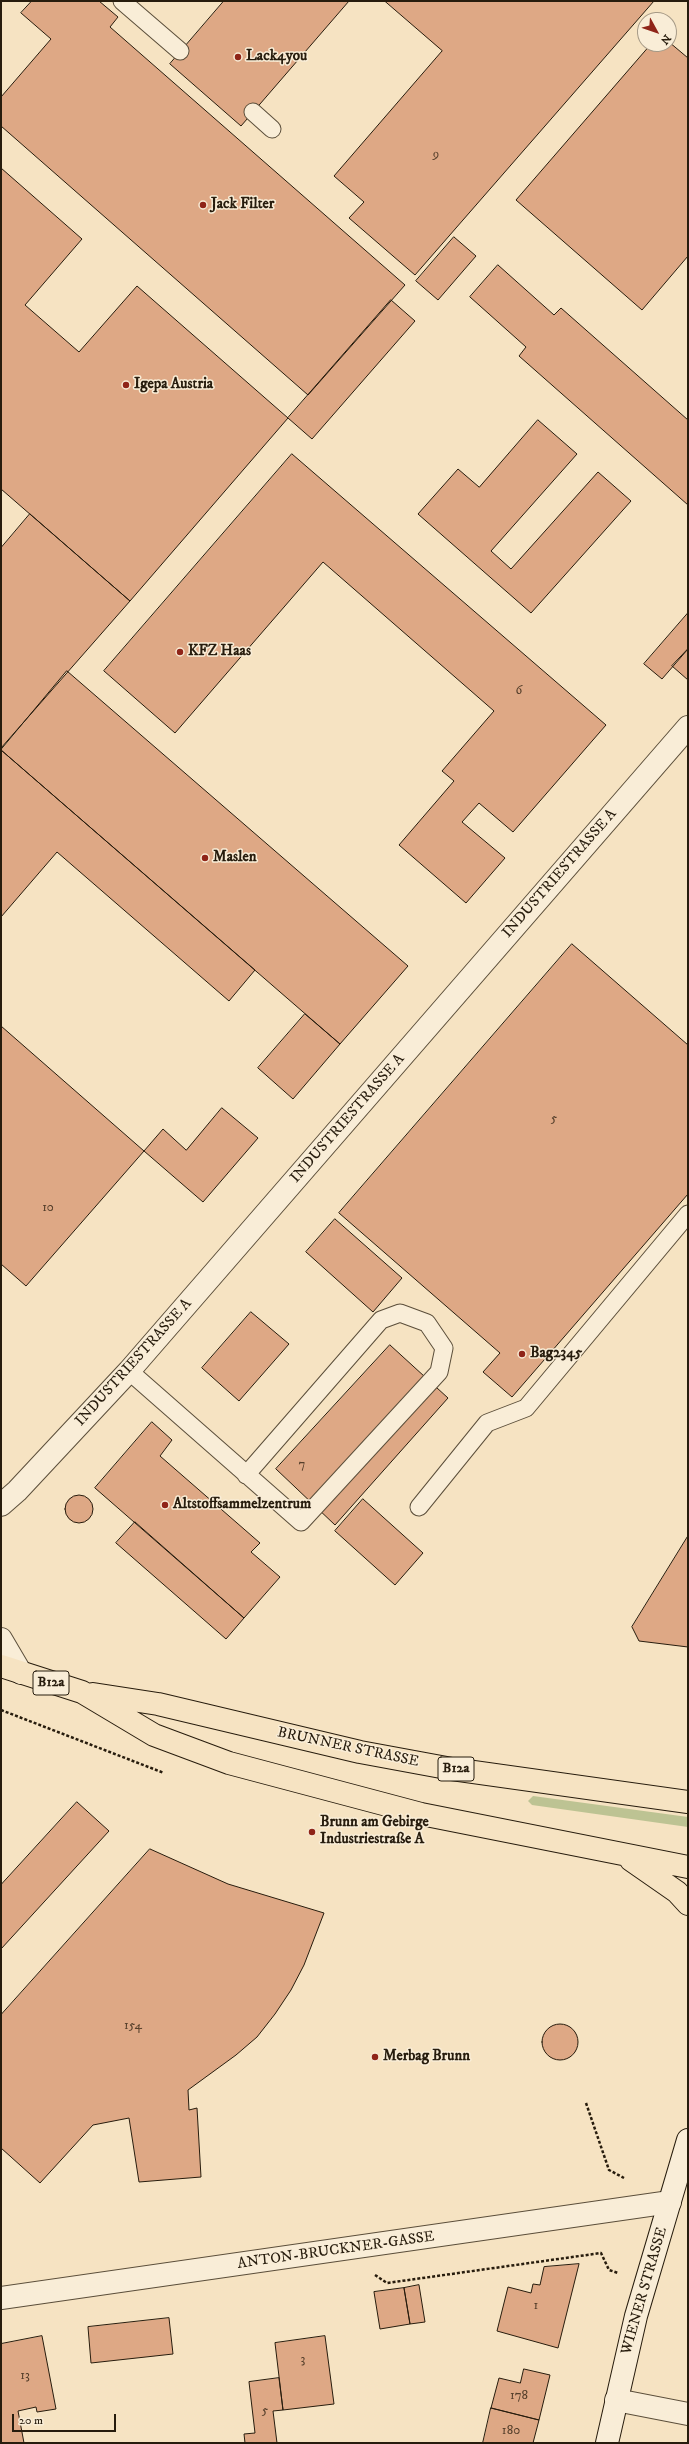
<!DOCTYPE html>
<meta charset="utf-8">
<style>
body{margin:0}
#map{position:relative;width:689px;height:2444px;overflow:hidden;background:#f6e3c2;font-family:"IM FELL DW Pica",serif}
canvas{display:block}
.frame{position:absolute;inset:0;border:2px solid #271c0d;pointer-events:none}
.north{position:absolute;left:637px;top:12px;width:40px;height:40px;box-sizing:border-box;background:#f9edd7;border:1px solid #a59986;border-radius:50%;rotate:130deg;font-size:11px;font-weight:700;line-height:16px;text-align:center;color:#271c0d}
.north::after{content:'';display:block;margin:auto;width:14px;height:18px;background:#8f2418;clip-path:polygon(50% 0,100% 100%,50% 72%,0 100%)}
.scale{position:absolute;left:12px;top:2414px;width:104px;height:18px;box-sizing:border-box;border:2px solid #271c0d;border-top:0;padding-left:5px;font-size:12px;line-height:14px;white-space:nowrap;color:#271c0d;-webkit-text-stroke:3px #f9edd7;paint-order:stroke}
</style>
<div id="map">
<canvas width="689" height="2444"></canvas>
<div class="frame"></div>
<div class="north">N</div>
<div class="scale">20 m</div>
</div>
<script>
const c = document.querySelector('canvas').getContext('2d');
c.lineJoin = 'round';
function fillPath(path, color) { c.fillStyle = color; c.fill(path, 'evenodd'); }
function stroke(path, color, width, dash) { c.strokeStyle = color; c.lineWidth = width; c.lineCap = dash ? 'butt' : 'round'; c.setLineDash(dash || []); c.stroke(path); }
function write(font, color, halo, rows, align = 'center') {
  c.font = font + ' "IM FELL DW Pica",serif'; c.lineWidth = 3; c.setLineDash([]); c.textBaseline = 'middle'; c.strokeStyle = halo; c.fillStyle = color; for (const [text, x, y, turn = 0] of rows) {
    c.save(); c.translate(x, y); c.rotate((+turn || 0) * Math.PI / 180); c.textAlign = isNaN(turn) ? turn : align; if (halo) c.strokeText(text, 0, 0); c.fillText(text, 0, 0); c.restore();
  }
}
const green = new Path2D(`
 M533 1796 688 1817V1827L532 1805 528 1801Z`);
const building = new Path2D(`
 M32 1H99L118 17 110 27 405 285 308 395 1 126V97L51 39 21 13Z
 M224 1H349L241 126 170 64Z
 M385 1H654L415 275 349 218 364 202 334 176 442 51Z
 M669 42 688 58V256L642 310 516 200 651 44H669Z
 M1 168 82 239 25 305 79 352 137 286 288 418 130 601 1 489Z
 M454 237 476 256 438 300 416 281Z
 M498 265 554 315 561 308 688 420V505L519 356 526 347 470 297Z
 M391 300 415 321 312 439 288 418Z
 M538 420 577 454 491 551 511 569 598 472 631 501 531 613 418 514 458 469 479 487Z
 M292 454 606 725 513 832 479 803 462 822 505 858 466 903 399 845 454 781 442 771 494 711 323 562 175 733 104 671Z
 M30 514 130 601 1 748V548Z
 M688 613V649L662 679 644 664Z
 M688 649V680L672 666Z
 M67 671 408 966 340 1044 1 750Z
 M1 750 255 970 229 1001 57 852 1 917Z
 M572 944 688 1045V1194L512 1397 483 1372 500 1353 339 1213Z
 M305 1014 340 1044 293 1099 258 1068Z
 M1 1026 144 1151 26 1286 1 1264Z
 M222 1108 258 1138 203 1202 144 1151 163 1129 186 1150Z
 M335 1219 402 1278 373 1312 306 1252Z
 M251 1312 289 1344 239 1401 202 1368Z
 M390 1345 448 1398 335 1525 276 1469Z
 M152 1422 172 1440 160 1456 260 1543 251 1552 280 1577 244 1618 95 1488Z
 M65 1509a14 14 0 1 1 28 0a14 14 0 1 1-28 0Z
 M363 1499 423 1553 395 1585 335 1531Z
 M135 1522 244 1618 226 1639 116 1543Z
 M688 1536V1647L639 1641 632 1627Z
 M77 1802 109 1831 1 1949V1885Z
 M150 1849 228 1884 324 1913 304 1965 291 1990 275 2014 257 2037 236 2055 188 2090 189 2110 197 2108 201 2177 139 2182 129 2118 93 2125 40 2183 1 2148V2015Z
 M542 2042a18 18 0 1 1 36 0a18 18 0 1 1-36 0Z
 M579 2264 558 2348 497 2331 508 2287 531 2293 533 2284 540 2285 544 2267Z
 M419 2285 425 2322 410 2324 404 2288Z
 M404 2288 410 2324 380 2329 374 2292Z
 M169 2318 173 2354 91 2363 88 2327Z
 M42 2336 56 2409 37 2412 36 2407 18 2411 24 2443H1V2344Z
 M325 2336 334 2404 283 2410 275 2343Z
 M524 2369 550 2375 539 2420 491 2408 499 2378 520 2383Z
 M279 2378 283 2410 273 2411 277 2443H245L244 2434 255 2433 249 2382Z
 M491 2408 539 2420 533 2443H483Z`);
const path = new Path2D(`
 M1 1710 164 1773
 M586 2103 609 2170 624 2178
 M375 2275 387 2283 601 2253 609 2270 618 2273`);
const service = new Path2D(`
 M122 1 180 51
 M253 112 272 129
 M129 1371 301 1522 439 1372 444 1348 427 1323 400 1313 381 1320 246 1475
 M419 1507 487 1423 526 1408 688 1214`);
const minor = new Path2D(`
 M1 1505 17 1491 129 1371 688 727
 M1 1639 21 1673
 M1 2298 670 2202
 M616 2400 688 2414`);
const secondary = new Path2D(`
 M607 2443 636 2316 688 2140`);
const primary = new Path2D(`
 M1 1666 82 1692 154 1735 229 1763 421 1814 688 1867
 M93 1694 158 1704 360 1752 452 1769 688 1802
 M631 1860 677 1892 688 1904`);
const markers = [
 [238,57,4,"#8f2418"],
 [203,205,4,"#8f2418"],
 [126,385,4,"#8f2418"],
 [180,652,4,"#8f2418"],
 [205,858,4,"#8f2418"],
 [522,1354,4,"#8f2418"],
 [165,1505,4,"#8f2418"],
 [312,1832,4,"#8f2418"],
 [375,2057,4,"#8f2418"]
];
const numberNames = [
 ["9",436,155],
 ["6",519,691],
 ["5",554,1119],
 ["10",48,1208],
 ["7",302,1465],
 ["154",133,2026],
 ["1",536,2306],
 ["3",303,2360],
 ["13",25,2376],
 ["178",519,2396],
 ["5",265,2411],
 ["180",511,2431]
];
const shields = [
 [51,1683,36],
 [456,1769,36]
];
const shieldNames = [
 ["B12a",51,1683],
 ["B12a",456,1769]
];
const poiNames = [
 ["Lack4you",246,57],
 ["Jack Filter",211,205],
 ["Igepa Austria",134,385],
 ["KFZ Haas",188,652],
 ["Maslen",213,858],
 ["Bag2345",530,1354],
 ["Altstoffsammelzentrum",173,1505],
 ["Brunn am Gebirge",320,1823],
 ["Industriestraße A",320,1840],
 ["Merbag Brunn",383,2057]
];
const streetNames = [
 ["INDUSTRIESTRASSE A",560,874,-49],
 ["INDUSTRIESTRASSE A",348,1119,-49],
 ["INDUSTRIESTRASSE A",134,1363,-48],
 ["BRUNNER STRASSE",348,1748,12],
 ["ANTON-BRUCKNER-GASSE",336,2251,-8],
 ["WIENER STRASSE",645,2291,-74]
];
fillPath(green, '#bdc393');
fillPath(building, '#dea885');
stroke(building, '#271c0d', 1);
stroke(service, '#5b4e3a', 19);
stroke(minor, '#5b4e3a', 24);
stroke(secondary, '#271c0d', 24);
stroke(primary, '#271c0d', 24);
stroke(path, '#271c0d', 2.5, [3, 2]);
stroke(service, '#f9edd7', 17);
stroke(minor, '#f9edd7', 22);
stroke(secondary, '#f9edd7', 22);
stroke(primary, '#f6e3c2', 22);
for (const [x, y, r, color] of markers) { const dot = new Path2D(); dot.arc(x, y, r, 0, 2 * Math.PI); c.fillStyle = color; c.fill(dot); stroke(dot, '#f9edd7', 1.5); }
write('13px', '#553f2b', null, numberNames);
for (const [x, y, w] of shields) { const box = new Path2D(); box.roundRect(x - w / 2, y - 12, w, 24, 3); c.fillStyle = '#f9edd7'; c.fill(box); stroke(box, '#271c0d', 1); }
write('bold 14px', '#271c0d', null, shieldNames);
write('bold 15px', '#271c0d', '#f9edd7', poiNames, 'left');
write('15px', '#271c0d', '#f9edd7', streetNames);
</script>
